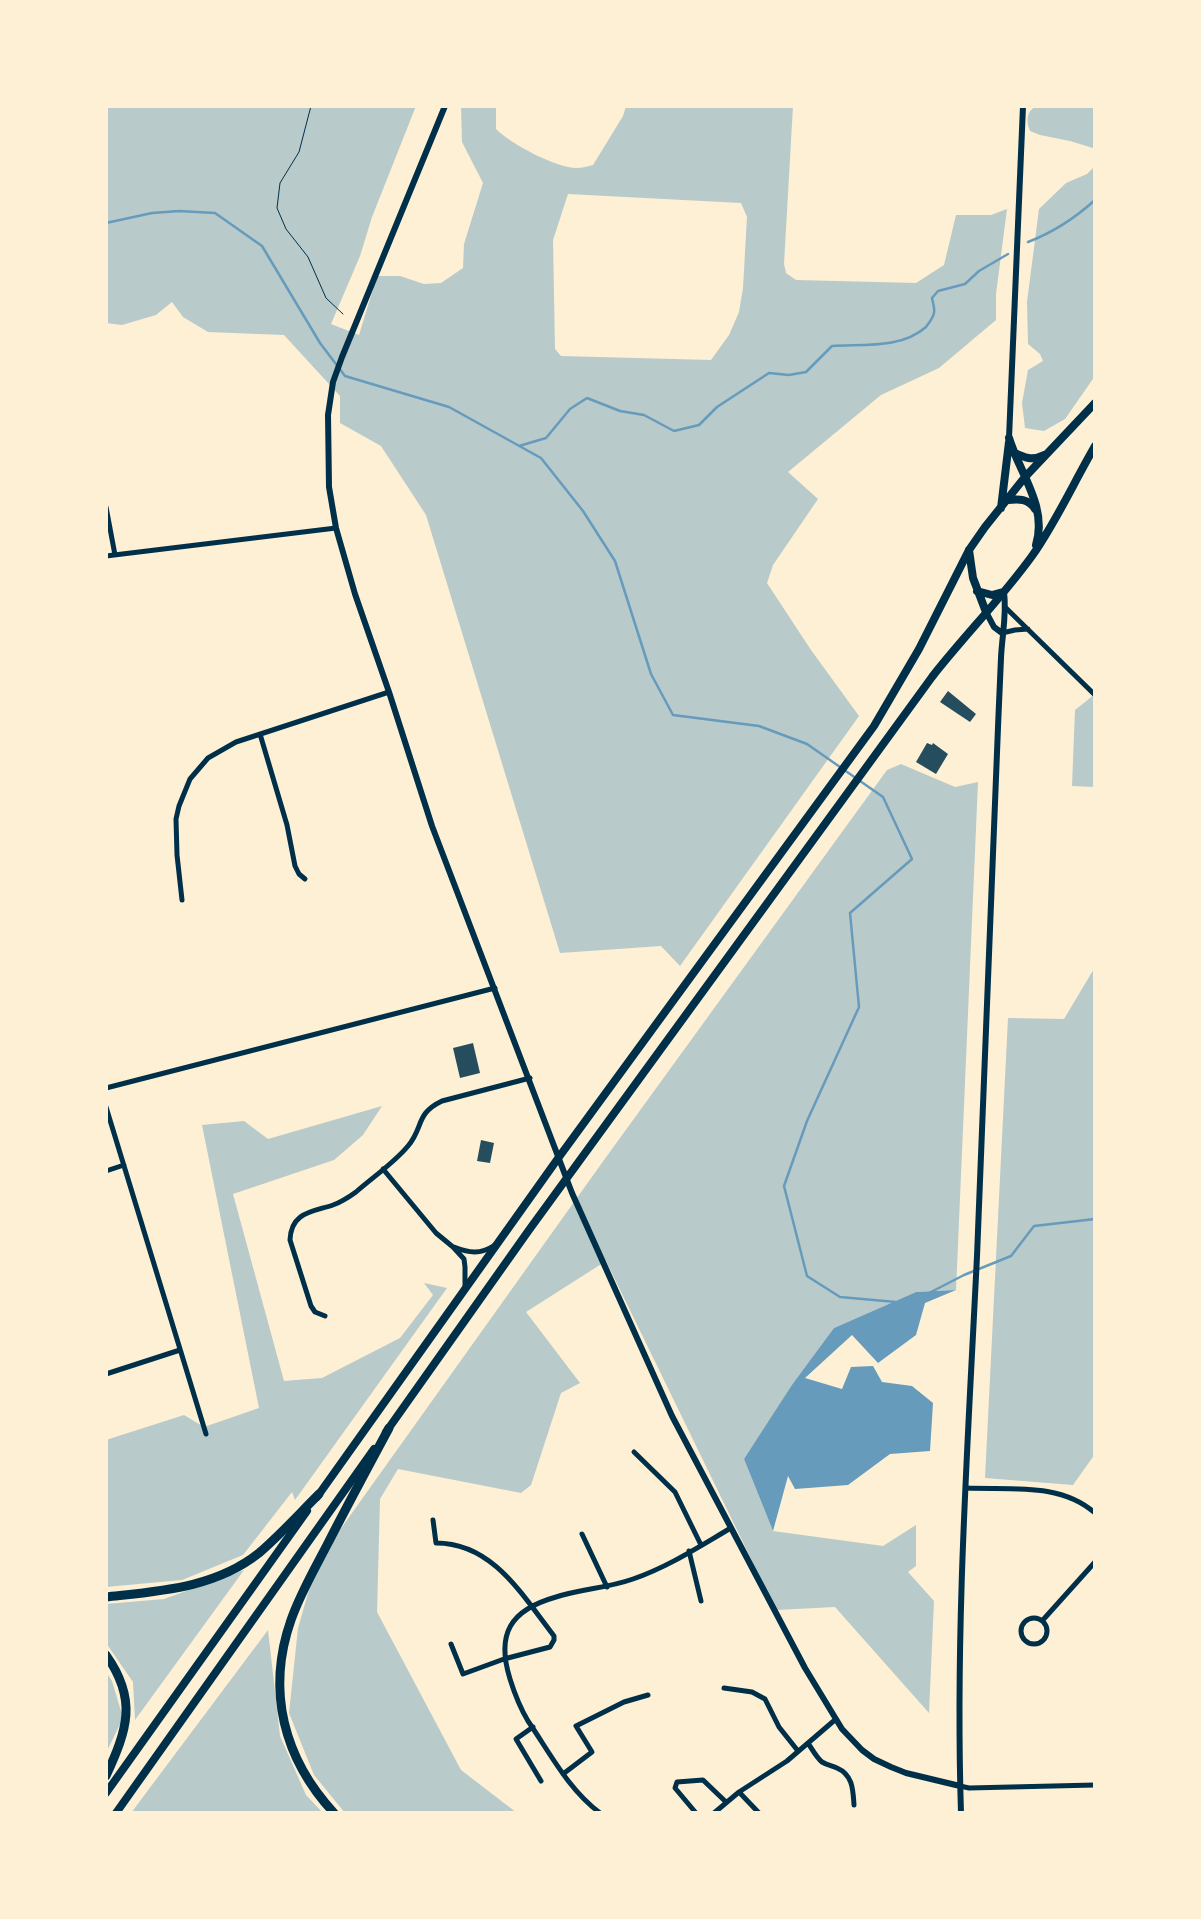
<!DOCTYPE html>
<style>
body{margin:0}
#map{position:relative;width:1201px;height:1919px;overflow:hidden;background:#fdf0d5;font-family:"Work Sans",sans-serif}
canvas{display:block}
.frame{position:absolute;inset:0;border:108px solid #fdf0d5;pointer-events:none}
</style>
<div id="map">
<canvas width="1201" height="1919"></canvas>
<div class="frame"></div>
</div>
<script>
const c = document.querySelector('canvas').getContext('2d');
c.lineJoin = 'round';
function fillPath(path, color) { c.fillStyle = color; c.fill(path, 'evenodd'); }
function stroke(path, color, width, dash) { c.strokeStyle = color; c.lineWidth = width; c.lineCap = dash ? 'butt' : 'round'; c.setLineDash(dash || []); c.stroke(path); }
const green = new Path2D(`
 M106 106H416L372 217 360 256 331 324 359 335 377 276H400L424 284 441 283 463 268 464 244 483 183 462 142 461 106H496V129C511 144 556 168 577 168 582 168 588 166 593 165L623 116 626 106H793L784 264 786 273 796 280 916 283 944 265 956 215H991L1007 209 996 294V320L939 368 881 395 788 472 818 499 773 565 767 583 811 650 859 716 680 966 661 946 560 953 426 515 381 446 340 423V396L284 335 208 332 183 317 172 302 156 315 122 325 106 323ZM568 194 741 203 747 217 743 288 739 312 729 335 711 360 561 356 555 349 553 240Z
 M1036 106H1095V151L1093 148 1070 141 1040 135 1030 131C1026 121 1026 112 1036 106Z
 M1095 166V376L1065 419 1044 431 1025 428 1022 403 1028 370 1043 361 1040 354 1028 344 1027 302 1039 209 1066 183 1087 174Z
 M1095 694V787L1072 786 1075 710Z
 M901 764 955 787 978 782 956 1290 916 1292 834 1328 744 1459 773 1531 883 1546 916 1525V1566L908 1572 934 1601 929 1713 835 1607 776 1610 606 1261 526 1312 580 1383 561 1393 531 1485 521 1493 398 1469 380 1499 377 1612 461 1770 517 1813H345L314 1775 289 1713 298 1628 317 1562 604 1160 887 770Z
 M1095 967V1454L1073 1485 985 1478 1008 1018 1064 1019Z
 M382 1106 363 1135 334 1160 233 1194 284 1381 322 1378 400 1338 433 1295 424 1283 447 1288 295 1500 292 1492 243 1555 182 1580 106 1587V1440L184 1415 204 1427 259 1408 202 1125 244 1121 268 1139Z
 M244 1570 135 1720 133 1682 106 1643V1604L164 1599Z
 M268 1630 280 1736 306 1795 323 1813H131Z
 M106 1672 112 1681 123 1718 106 1753Z`);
const water = new Path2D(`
 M956 1290 925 1303 916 1335 878 1363 852 1335 805 1378 842 1389 851 1367 873 1366 882 1382 912 1386 933 1403 930 1451 890 1454 848 1485 795 1489 788 1476 773 1531 744 1459 792 1385 834 1328 916 1292Z`);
const stream = new Path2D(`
 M106 223 152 213 179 211 215 213 262 246 320 343 345 376 449 407 541 458 583 511 615 561 651 674 673 715 759 726 807 744 883 797 912 859 850 913 859 1007 807 1121 784 1186 807 1276 840 1297 896 1302
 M1028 242C1054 232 1074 219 1095 200
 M519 446 546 438 570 409 587 398 620 411 644 415 674 431 699 425 717 407 769 373 789 375 806 372 832 346C864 344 901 349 926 327 929 323 933 318 934 313 935 309 933 303 932 298L938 291 965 284 979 271 1008 254
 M929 1293 964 1275 1011 1256 1034 1226 1095 1219`);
const building = new Path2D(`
 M948 691 976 714 970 722 940 702Z
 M927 743 932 745 933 743 948 754 936 774 916 762Z
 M473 1043 480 1073 460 1078 453 1048Z
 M481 1140 494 1143 490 1163 477 1161Z`);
const path = new Path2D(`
 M311 106 299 152 280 183 277 208 286 229 308 257 326 298 343 314`);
const minor = new Path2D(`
 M106 507 115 555
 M106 556 336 528
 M1006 608 1095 695
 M1002 633 1015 630 1028 629
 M260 734 287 825 295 866 299 874 305 879
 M182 900 177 855 176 819 179 806 190 779 208 758 236 742 389 692
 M106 1088 495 988
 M106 1107 206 1434
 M383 1169 436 1233 453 1247 464 1259 465 1267V1287
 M106 1171 124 1165
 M454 1247C469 1253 480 1255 495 1245
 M325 1316 315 1312 311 1306 290 1240C291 1212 312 1212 333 1205 342 1202 349 1197 356 1192 373 1177 394 1163 408 1146 424 1127 415 1114 442 1101L530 1078
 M106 1374 180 1350
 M634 1452 675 1492 701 1545
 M966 1488C1010 1490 1060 1482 1095 1513
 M433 1520 436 1543C493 1543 522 1595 554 1636V1640L550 1647 504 1659 463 1674 451 1644
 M582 1534 607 1587
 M689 1551 701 1601
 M1021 1631a13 13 0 1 1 26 0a13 13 0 1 1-26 0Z
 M1042 1621 1095 1562
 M724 1688 752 1692 765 1699 779 1727 798 1751
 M533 1727 516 1739 541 1781
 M808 1743C812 1749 816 1757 822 1762 827 1765 832 1766 837 1768 853 1775 853 1790 854 1805
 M563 1774 592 1752 576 1726 624 1702 648 1695
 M960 1786 969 1788 1095 1785
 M739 1792 759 1813
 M600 1813C568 1789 550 1753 528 1721 519 1706 515 1695 510 1679 496 1634 510 1610 556 1597 581 1589 608 1588 633 1579 668 1567 700 1546 731 1528
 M696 1813 675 1788 677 1782 703 1780 726 1802
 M714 1813 739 1792 787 1761 836 1719`);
const tertiary = new Path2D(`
 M445 106 342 357 333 382 328 415 329 487 336 528 355 594 389 692 432 826 572 1193 672 1416 805 1668 842 1729 862 1750 874 1759 891 1767 906 1773 960 1786
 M1009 438 1023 106
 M986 612 994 627 1002 633
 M961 1813C955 1627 968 1441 977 1256 986 1056 992 857 1001 658 1002 635 1007 615 1004 592`);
const trunk = new Path2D(`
 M1009 438C1019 472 1048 507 1036 545
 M1013 452C1025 458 1032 461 1044 455
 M1007 500C1019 499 1028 498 1035 509
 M1001 508 1009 442
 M969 550 973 578 986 612
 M977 591 992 595 1003 592
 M386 1432 529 1230 932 677C964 636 1001 599 1032 556 1056 522 1074 482 1095 446
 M317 1497 559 1157 874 726 919 649 969 550 985 527 1025 477 1095 403
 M106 1793 307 1511
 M116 1813 374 1449`);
const motorway = new Path2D(`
 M106 1597C160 1591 215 1588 259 1553 280 1535 299 1514 319 1494
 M106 1655C138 1700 127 1730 106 1776
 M334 1813C284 1759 266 1691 291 1620 300 1594 314 1570 327 1545 347 1506 368 1467 389 1428`);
fillPath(green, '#b9caca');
fillPath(water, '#669bbc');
stroke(stream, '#669bbc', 2.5);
fillPath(building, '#264d5e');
stroke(path, '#003049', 1);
stroke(minor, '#003049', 5);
stroke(tertiary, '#003049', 6);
stroke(trunk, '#003049', 8);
stroke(motorway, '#003049', 9);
</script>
